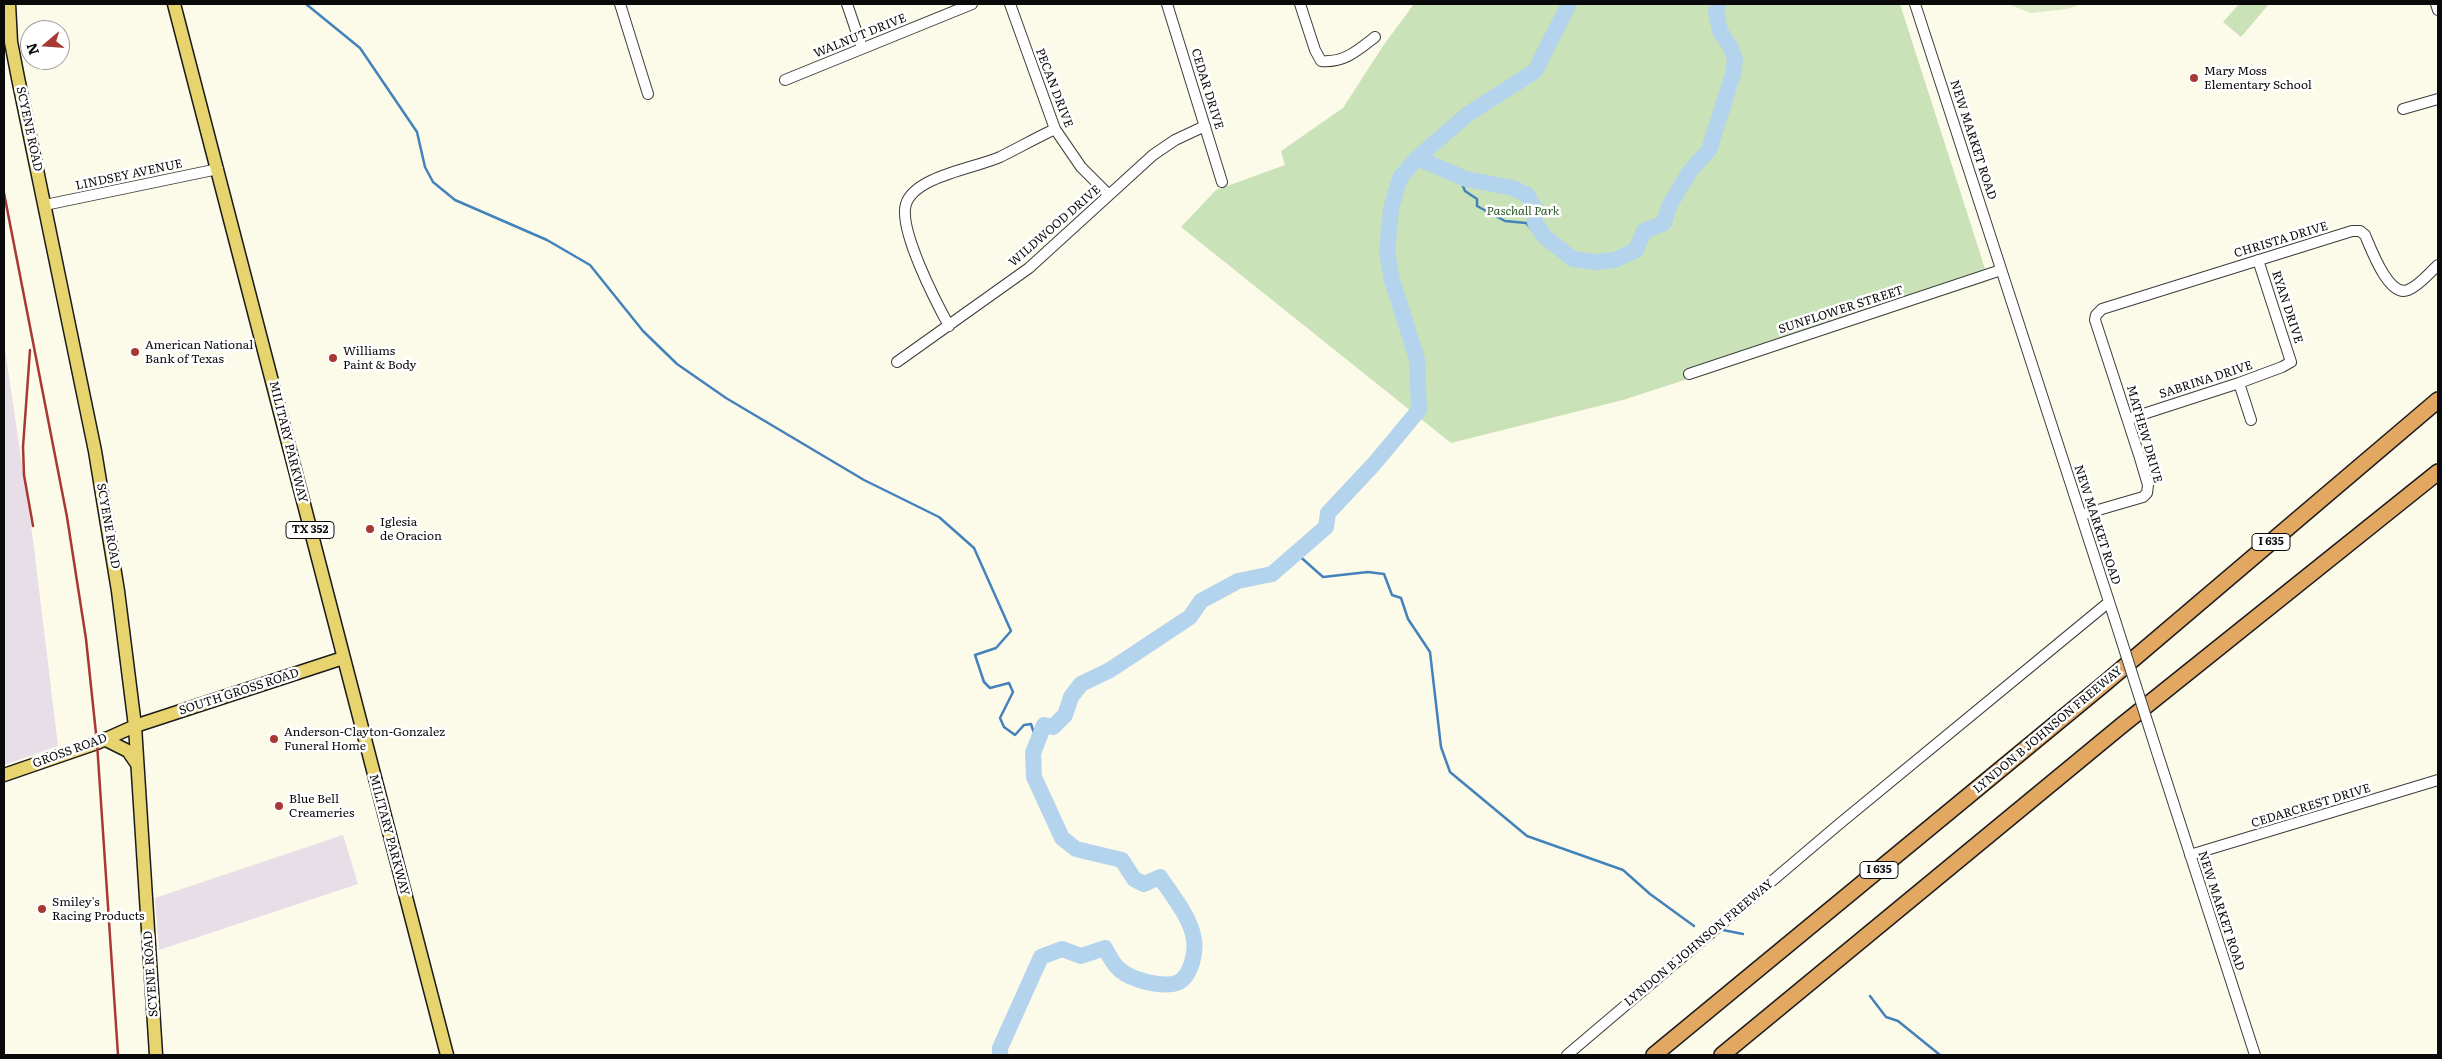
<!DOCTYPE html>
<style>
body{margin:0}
#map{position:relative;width:2442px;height:1059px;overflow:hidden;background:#fcfae9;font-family:Literata,serif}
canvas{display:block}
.frame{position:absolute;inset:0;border:5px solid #0a0a0a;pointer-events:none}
.north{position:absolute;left:20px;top:20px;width:50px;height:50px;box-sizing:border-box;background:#fff;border:1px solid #9d9d9d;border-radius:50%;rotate:252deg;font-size:14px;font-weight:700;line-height:20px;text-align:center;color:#0a0a0a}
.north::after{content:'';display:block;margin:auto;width:18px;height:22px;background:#a73834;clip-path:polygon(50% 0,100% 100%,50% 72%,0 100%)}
</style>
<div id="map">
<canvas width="2442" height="1059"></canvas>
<div class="frame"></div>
<div class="north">N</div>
</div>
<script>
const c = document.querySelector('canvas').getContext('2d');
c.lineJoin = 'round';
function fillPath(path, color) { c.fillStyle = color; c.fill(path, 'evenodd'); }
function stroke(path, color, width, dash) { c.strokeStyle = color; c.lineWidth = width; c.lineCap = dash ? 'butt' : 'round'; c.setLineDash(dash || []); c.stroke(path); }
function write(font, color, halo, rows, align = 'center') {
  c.font = font + ' Literata,serif'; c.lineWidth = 5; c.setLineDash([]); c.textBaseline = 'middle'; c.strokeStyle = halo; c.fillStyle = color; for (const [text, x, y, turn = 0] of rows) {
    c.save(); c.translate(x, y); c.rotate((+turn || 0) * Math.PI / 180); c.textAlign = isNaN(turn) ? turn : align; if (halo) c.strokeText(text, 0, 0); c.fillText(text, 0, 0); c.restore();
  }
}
const industrial = new Path2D(`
 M4 342 33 540 58 746 4 765Z
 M343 835 358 884 159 950 155 898Z`);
const green = new Path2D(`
 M1414 4H1900L1989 281 1623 400 1451 443 1181 227 1216 190 1285 165 1281 151 1343 108 1383 46Z
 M2239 4H2269L2241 37 2223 22Z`);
const pitch = new Path2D(`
 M2008 4H2082L2067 9 2031 13Z`);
const stream = new Path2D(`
 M306 4 360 48 417 132 425 167 433 182 455 200 547 240 590 265 643 331 677 364 726 398 864 480 939 517 974 548 1011 631 996 648 975 655 984 682 990 688 1009 683 1013 692 1000 718 1004 727 1015 735 1024 725 1031 724 1037 742
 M1459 176 1465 191 1477 199V206L1505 221 1526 223 1533 231 1543 234
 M1296 553 1323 577 1368 572 1384 574 1392 595 1401 598 1408 619 1430 652 1441 747 1450 772 1527 836 1623 870 1650 894 1694 926
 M1723 930 1743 934
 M1870 996 1886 1017 1898 1021 1940 1055`);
const river = new Path2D(`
 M1417 158 1466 179 1513 188 1527 195 1535 209V223L1545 237 1573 259 1596 262 1615 260 1636 250 1644 231 1664 223 1669 206 1690 171 1709 150 1733 74 1735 60 1731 48 1720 31 1716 12 1718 4
 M1000 1055V1048L1041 957 1062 949 1081 956 1105 948C1109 956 1114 965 1120 970 1132 980 1164 989 1179 982 1191 975 1196 953 1194 940 1191 917 1172 896 1160 877L1144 884 1134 879 1122 860 1076 849 1062 838 1034 777 1033 753 1044 725 1053 727 1065 715 1071 697 1081 684 1110 670 1190 617 1201 601 1238 581 1272 574 1326 527 1328 513 1374 464 1419 410 1417 359 1392 280 1387 252 1391 209 1400 178 1417 158 1468 114 1535 71 1569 4`);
const minor = new Path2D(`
 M620 4 648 94
 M847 4 862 48
 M1010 4 1055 129 1081 167 1109 195
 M1167 4 1222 182
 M1300 4 1315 50 1321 61C1344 63 1357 51 1375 37
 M1915 4 2114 617
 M2436 4 2438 10
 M785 80 972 4
 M2403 109 2438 99
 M45 205 218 169
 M949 326C936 302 898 229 906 204 915 176 976 168 1000 157 1018 148 1036 138 1055 129
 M897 362 1029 268 1153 155 1175 140 1205 126
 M1689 374 2001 270
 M2239 383 2251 420
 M2128 419 2239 383 2282 367 2291 362 2258 260
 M2081 515 2143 497 2147 493 2148 485 2140 458 2095 320 2096 315 2102 309 2352 231H2360L2365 235C2371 249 2389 298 2408 290 2419 286 2429 273 2438 265
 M2157 752 2255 1055
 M2190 855 2438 780
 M1567 1055 1838 825 2109 602`);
const major = new Path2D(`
 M9 4 11 42 18 78 95 451 118 591 135 726 156 1055
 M174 4 447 1055
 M104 739 128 751 137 764
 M4 775 97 743 135 726 343 658`);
const highway = new Path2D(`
 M1654 1055 2104 684 2438 400
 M1722 1055 2121 726 2438 472`);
const rail = new Path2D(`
 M4 193 67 517 86 639 97 743 118 1055
 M30 350 23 447 24 475 33 526`);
const minorBridge = new Path2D(`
 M2114 617 2157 752`);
const markers = [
 [2194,78,5,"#a73834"],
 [135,352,5,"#a73834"],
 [333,358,5,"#a73834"],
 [370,529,5,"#a73834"],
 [274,739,5,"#a73834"],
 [279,806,5,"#a73834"],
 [42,909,5,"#a73834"]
];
const shields = [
 [310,530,48],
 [2271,542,38],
 [1879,870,38]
];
const shieldNames = [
 ["TX 352",310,530],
 ["I 635",2271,542],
 ["I 635",1879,870]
];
const streetNames = [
 ["WALNUT DRIVE",860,36,-22],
 ["PECAN DRIVE",1054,88,69],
 ["CEDAR DRIVE",1207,89,73],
 ["SCYENE ROAD",29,129,78],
 ["NEW MARKET ROAD",1973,140,72],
 ["LINDSEY AVENUE",129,175,-12],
 ["WILDWOOD DRIVE",1055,226,-41],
 ["CHRISTA DRIVE",2281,240,-17],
 ["RYAN DRIVE",2287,307,72],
 ["SUNFLOWER STREET",1841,310,-18],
 ["SABRINA DRIVE",2206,380,-18],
 ["MATHEW DRIVE",2144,434,74],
 ["MILITARY PARKWAY",288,442,76],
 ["NEW MARKET ROAD",2097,525,72],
 ["SCYENE ROAD",108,526,80],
 ["SOUTH GROSS ROAD",239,692,-18],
 ["LYNDON B JOHNSON FREEWAY",2048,730,-40],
 ["GROSS ROAD",70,751,-20],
 ["CEDARCREST DRIVE",2311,806,-17],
 ["MILITARY PARKWAY",389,835,75],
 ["NEW MARKET ROAD",2221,911,72],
 ["LYNDON B JOHNSON FREEWAY",1699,943,-40],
 ["SCYENE ROAD",151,974,-94]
];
const poiNames = [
 ["Mary Moss",2204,71],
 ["Elementary School",2204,85],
 ["American National",145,345],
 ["Bank of Texas",145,359],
 ["Williams",343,351],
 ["Paint & Body",343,365],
 ["Iglesia",380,522],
 ["de Oracion",380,536],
 ["Anderson-Clayton-Gonzalez",284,732],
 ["Funeral Home",284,746],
 ["Blue Bell",289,799],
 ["Creameries",289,813],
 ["Smiley's",52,902],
 ["Racing Products",52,916]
];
const parkNames = [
 ["Paschall Park",1523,211]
];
fillPath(industrial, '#e8dee8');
fillPath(green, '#cae2b8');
fillPath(pitch, '#dceac8');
stroke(stream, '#4482bb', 2.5);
stroke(river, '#b4d3ed', 16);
stroke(minor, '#3d3d3d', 12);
stroke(major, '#1b1b1b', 15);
stroke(highway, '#1b1b1b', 18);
stroke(minor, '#fff', 10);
stroke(major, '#e7d46e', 12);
stroke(highway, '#e2a761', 15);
stroke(rail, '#a73834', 2.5);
stroke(minorBridge, '#3d3d3d', 12, []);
stroke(minorBridge, '#fff', 10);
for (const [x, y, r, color] of markers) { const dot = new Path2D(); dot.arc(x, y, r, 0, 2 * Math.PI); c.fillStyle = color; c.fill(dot); stroke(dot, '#fff', 2); }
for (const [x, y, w] of shields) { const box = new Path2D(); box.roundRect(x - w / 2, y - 8.5, w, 17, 4); c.fillStyle = '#fff'; c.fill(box); stroke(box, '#0a0a0a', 1); }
write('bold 11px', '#0a0a0a', null, shieldNames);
write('12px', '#0a0a0a', '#fff', streetNames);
write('12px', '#0a0a0a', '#fff', poiNames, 'left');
write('italic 12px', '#2a5823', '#fff', parkNames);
</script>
